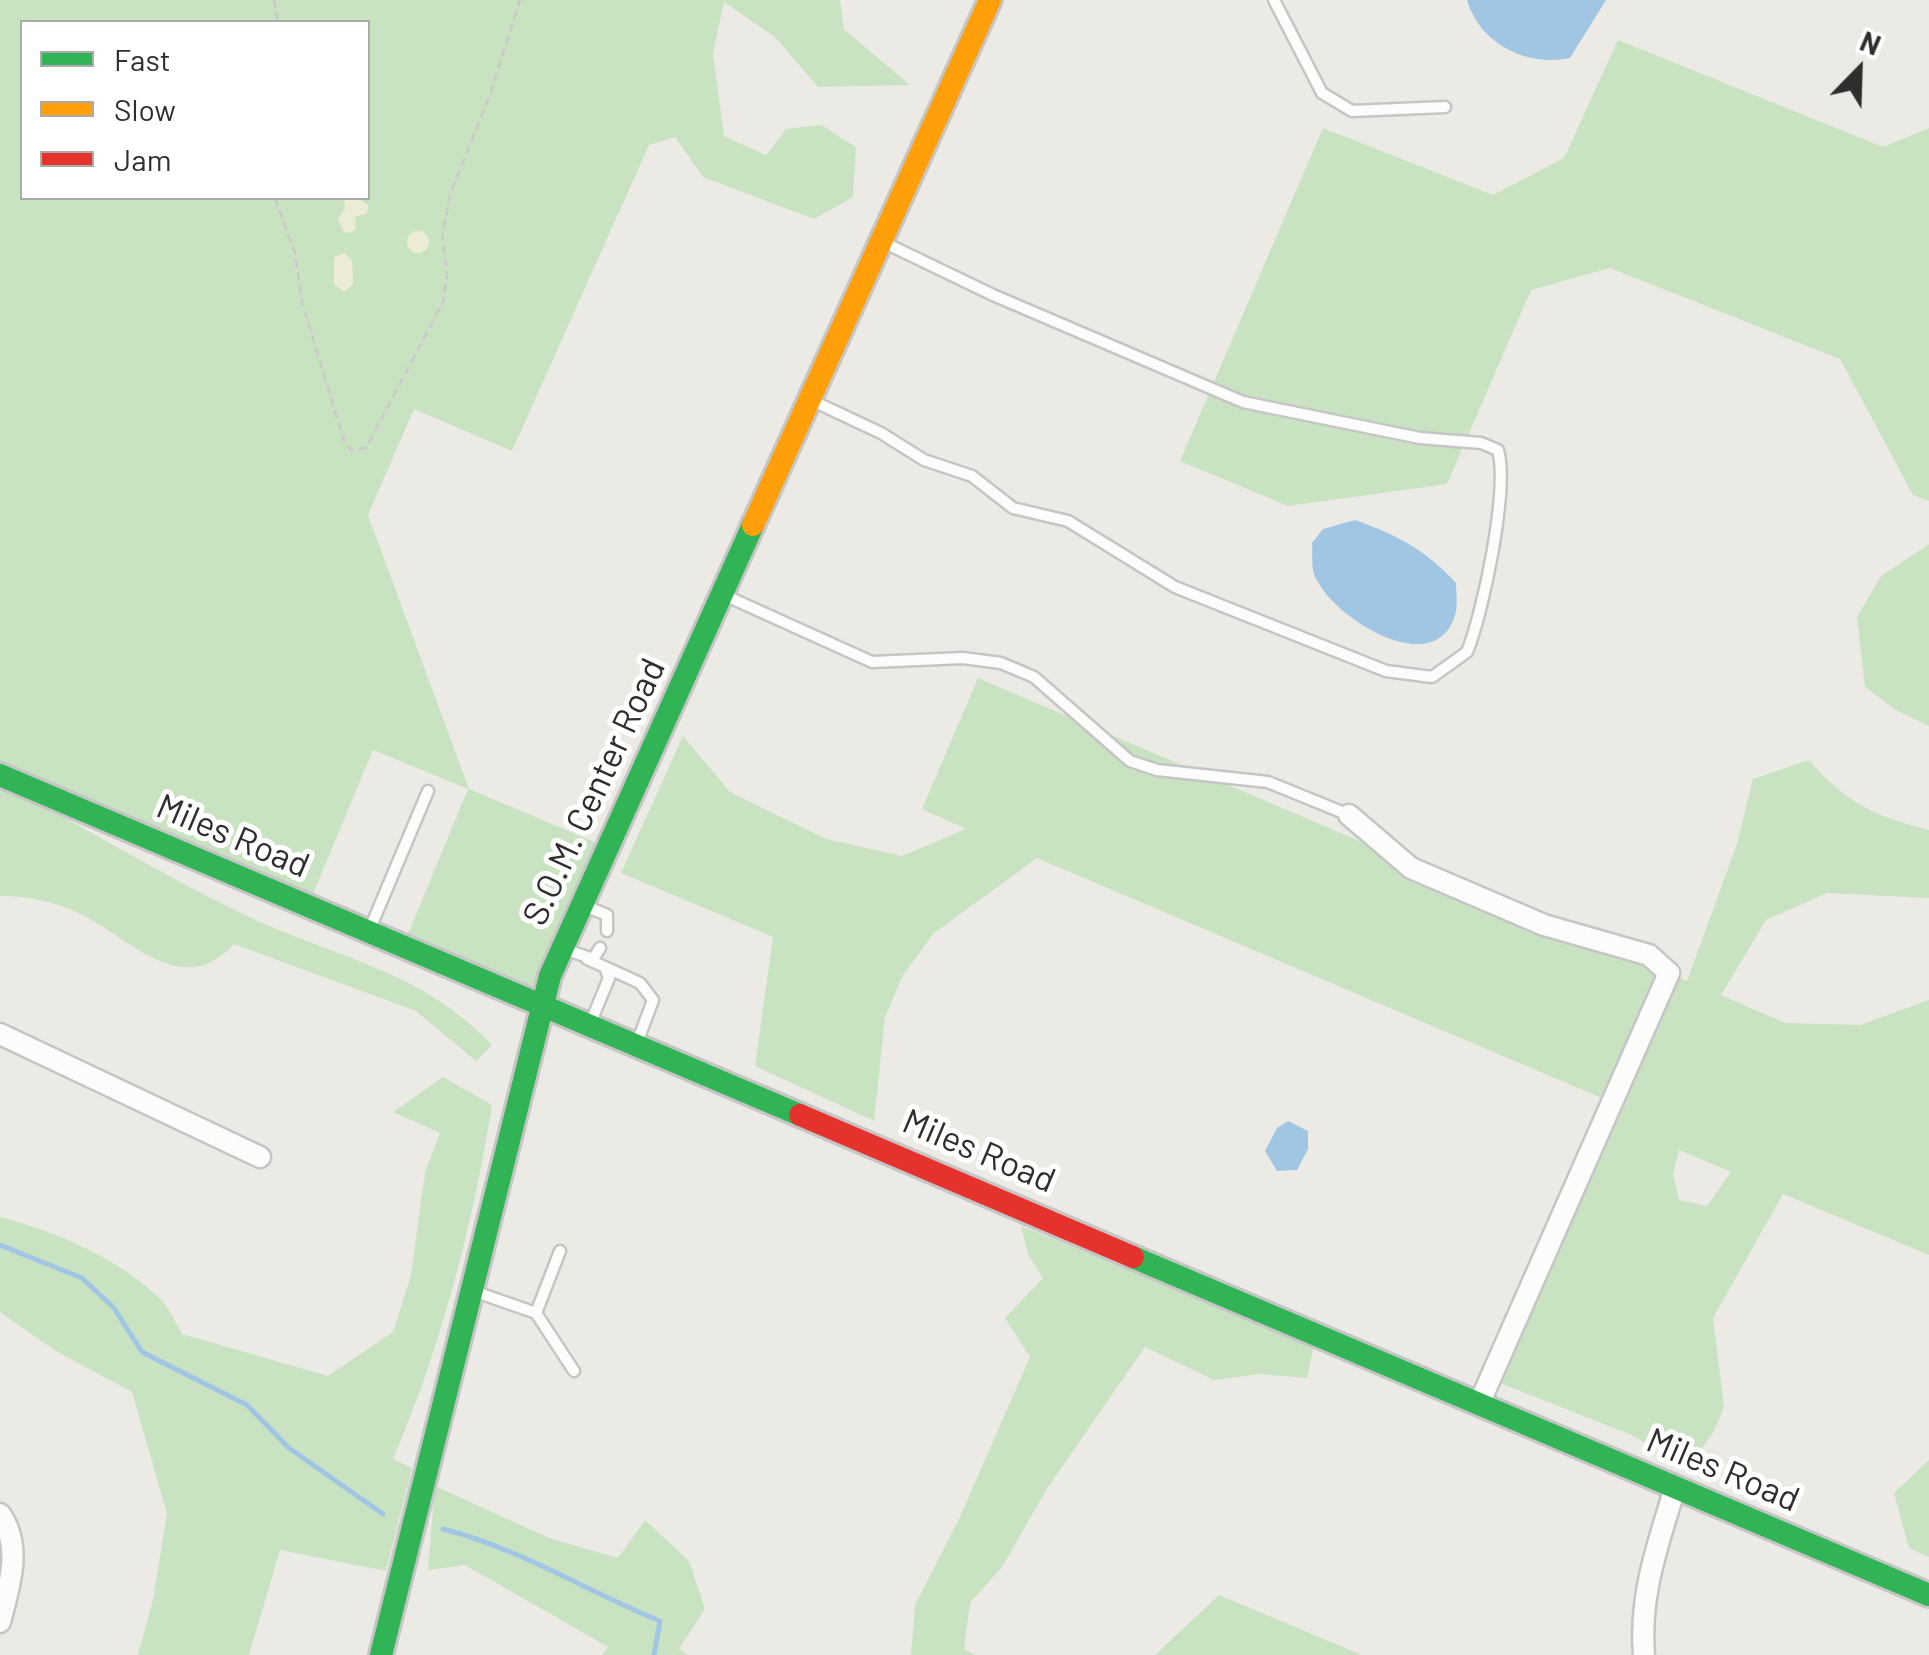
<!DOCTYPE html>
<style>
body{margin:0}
#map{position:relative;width:1929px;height:1655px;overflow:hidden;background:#ebeae5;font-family:Barlow,sans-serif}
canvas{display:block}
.legend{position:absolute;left:20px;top:20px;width:350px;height:180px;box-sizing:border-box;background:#fff;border:2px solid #ababab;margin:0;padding:12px 18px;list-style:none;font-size:30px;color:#2e2e2e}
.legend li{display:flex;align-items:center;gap:20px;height:50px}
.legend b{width:50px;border:2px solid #ababab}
.north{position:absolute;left:1809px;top:20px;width:100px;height:100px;-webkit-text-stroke:8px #fff;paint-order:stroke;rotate:23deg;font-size:28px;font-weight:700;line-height:40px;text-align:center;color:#2e2e2e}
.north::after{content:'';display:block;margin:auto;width:35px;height:45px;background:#2e2e2e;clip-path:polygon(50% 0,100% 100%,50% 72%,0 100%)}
</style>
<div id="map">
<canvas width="1929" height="1655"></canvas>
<ul class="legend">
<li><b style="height:12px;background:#30b455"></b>Fast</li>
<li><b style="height:12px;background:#ff9f0a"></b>Slow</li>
<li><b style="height:12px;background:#e5322d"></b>Jam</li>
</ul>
<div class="north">N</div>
</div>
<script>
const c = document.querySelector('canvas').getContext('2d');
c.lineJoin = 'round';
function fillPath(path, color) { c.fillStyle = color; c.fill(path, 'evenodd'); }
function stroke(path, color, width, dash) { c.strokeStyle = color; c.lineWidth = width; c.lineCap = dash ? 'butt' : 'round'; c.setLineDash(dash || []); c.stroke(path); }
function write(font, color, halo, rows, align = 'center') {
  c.font = font + ' Barlow,sans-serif'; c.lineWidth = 10; c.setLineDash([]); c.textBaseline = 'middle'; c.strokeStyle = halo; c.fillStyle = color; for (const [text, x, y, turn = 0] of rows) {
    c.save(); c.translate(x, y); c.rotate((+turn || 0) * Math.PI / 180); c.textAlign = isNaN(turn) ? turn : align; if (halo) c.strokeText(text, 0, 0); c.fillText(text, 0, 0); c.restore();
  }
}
const green = new Path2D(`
 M0 0H840L844 29 910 85 818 87 775 37 724 2 713 53 724 136 766 155 786 129 821 125 856 147 853 197 814 219 703 177 675 137 649 145 512 451 414 409 368 515 469 789 606 847 541 1004 403 946 468 789 373 750 308 906 0 775ZM22 22H368V198H22Z
 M1618 40 1883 147 1929 128V501L1913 495 1840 359 1610 268 1531 290 1447 484 1288 506 1180 461 1323 128 1493 195 1564 158Z
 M1929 544V726L1896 710 1865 687 1857 617 1881 576Z
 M978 678 1687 981 1737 844 1753 779 1809 760C1846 803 1874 816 1929 830V898L1827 893 1766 920 1721 995 1785 1023 1860 1025 1929 1000V1255L1783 1194 1713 1318 1724 1407 1714 1431 1690 1466 1629 1434 1490 1379 1611 1102 1037 858 934 933 903 975 885 1017 874 1121 755 1066 773 937 621 873 683 736 730 792 826 839 902 856 966 829 922 809ZM1679 1150 1731 1172 1707 1206 1679 1200 1673 1173Z
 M0 782C81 826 161 874 243 914 334 958 419 968 492 1045L476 1061 416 1011 234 944C186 997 138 947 90 919 63 903 31 896 0 896Z
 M443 1077 492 1105C473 1225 441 1347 393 1459L412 1468 386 1571 280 1550 249 1655H138L153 1600 167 1514 132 1392 54 1350 0 1312V1217C55 1231 121 1259 161 1300 170 1309 176 1324 182 1334L328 1376 393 1332 411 1276 425 1172 440 1133 393 1112Z
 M1021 1226 1314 1345 1307 1378 1260 1374 1214 1380 1145 1347 1048 1487 1002 1567 970 1603 964 1649 975 1655H911L915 1605 959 1519 1030 1357 1005 1318 1043 1278 1028 1254Z
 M1929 1460V1557L1909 1548 1894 1493Z
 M435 1486 549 1538 618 1558 645 1520 689 1561 705 1609 679 1649 688 1655H602L608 1647 465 1565 428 1570Z
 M1219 1595 1362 1655H1155Z`);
const sand = new Path2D(`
 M344 198H357L368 205 367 213 355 217 356 228 351 233 344 232 338 219 345 209Z
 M407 242a11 11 0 1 1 22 0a11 11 0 1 1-22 0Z
 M345 253 352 261 353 284 344 292 334 284V257Z`);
const water = new Path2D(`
 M1467 0H1606L1570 58C1528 67 1480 45 1467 0Z
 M1355 520C1397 535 1426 550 1456 583 1456 592 1458 606 1455 615 1435 683 1329 616 1314 574 1311 566 1313 552 1312 543L1323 529Z
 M1288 1121 1308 1131V1149L1297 1170 1277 1171 1265 1151 1277 1128Z`);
const stream = new Path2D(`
 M0 1245 82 1278 114 1308 142 1352 247 1405 289 1448 383 1514
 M443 1529C519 1548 588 1592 660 1621L654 1655`);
const path = new Path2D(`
 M274 0 278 22
 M275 198 295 253 302 302 345 444 351 450 366 448 443 302 447 274 442 238 450 194 491 92 520 0`);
const lane = new Path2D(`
 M1274 0 1322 93 1352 111 1445 107
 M815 402 881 433 924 460 972 476 1013 508 1068 521 1175 587 1386 671 1432 677 1467 652C1483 613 1509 489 1498 450L1481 443 1420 438 1243 402 993 295 883 242
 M724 595 872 662 963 658 1001 663 1034 677 1130 761 1157 770 1268 782 1349 815
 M585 906 607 915V931
 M369 931 428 791
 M564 949 593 959 600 948
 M587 959 605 967 609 978 590 1024
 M605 967 640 983 653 1000 637 1043
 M476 1292 536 1313 574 1371
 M536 1313 560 1251`);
const street = new Path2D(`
 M1349 815 1411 868 1544 925 1649 955 1669 973 1479 1404
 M0 1034 260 1157
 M0 1514C23 1547 9 1587 0 1622
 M1644 1655C1639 1595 1658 1544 1675 1488`);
const fast = new Path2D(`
 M0 775 800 1115
 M1133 1257 1929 1595
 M381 1655 550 976 753 525`);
const slow = new Path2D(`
 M753 525 990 0`);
const jam = new Path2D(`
 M800 1115 1133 1257`);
const streetNames = [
 ["S.O.M. Center Road",594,792,-65],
 ["Miles Road",233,836,23],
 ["Miles Road",979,1151,23],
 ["Miles Road",1723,1470,23]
];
fillPath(green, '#c9e3c2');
fillPath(sand, '#ececd6');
fillPath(water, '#a1c6e4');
stroke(stream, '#a1c6e4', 5);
stroke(lane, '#c6c5c5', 15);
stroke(street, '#c6c5c5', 25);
stroke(fast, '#c6c5c5', 28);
stroke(slow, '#c6c5c5', 28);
stroke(jam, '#c6c5c5', 28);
stroke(path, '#c9c9c8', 2.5, [8, 5]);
stroke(lane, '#fcfcfb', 10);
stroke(street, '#fcfcfb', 20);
stroke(fast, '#30b455', 22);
stroke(slow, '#ff9f0a', 22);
stroke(jam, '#e5322d', 22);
write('35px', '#2e2e2e', '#fff', streetNames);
</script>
